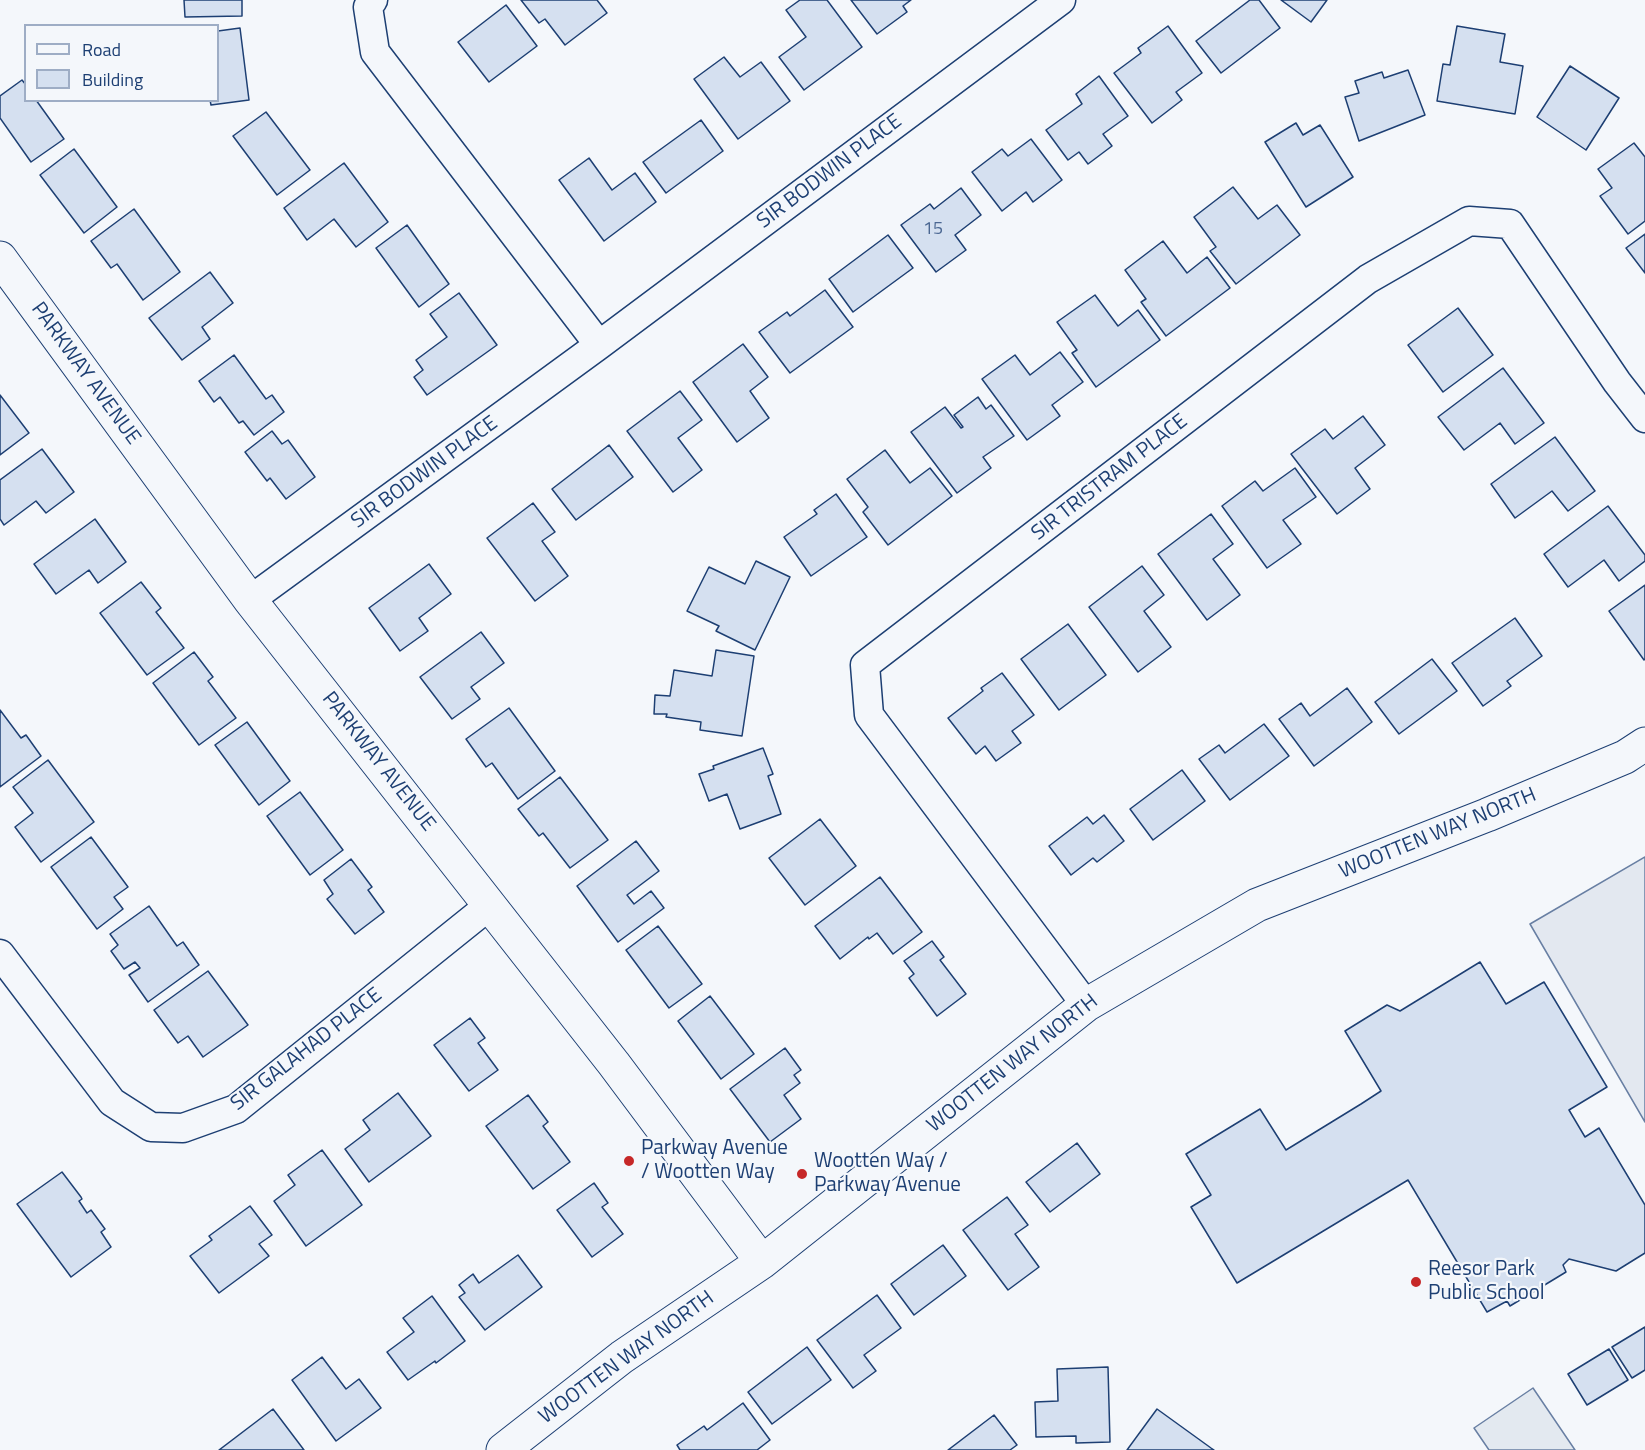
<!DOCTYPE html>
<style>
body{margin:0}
#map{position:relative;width:1645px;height:1450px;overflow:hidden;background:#f4f7fb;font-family:"Titillium Web",sans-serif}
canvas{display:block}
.legend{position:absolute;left:24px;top:24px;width:195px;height:78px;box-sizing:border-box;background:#f4f7fb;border:2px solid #9eadc5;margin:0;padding:8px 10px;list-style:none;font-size:18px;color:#1d3f73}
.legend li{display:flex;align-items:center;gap:12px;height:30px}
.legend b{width:30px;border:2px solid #9eadc5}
</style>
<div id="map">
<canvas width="1645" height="1450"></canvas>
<ul class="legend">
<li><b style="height:8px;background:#f4f7fb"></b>Road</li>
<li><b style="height:16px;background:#d5e0f0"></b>Building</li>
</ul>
</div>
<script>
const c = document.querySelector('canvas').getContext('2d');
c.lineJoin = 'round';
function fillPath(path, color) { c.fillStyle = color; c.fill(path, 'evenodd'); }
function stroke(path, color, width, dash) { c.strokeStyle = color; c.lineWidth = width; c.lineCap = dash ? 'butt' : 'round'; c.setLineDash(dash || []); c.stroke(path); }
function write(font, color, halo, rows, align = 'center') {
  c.font = font + ' "Titillium Web",sans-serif'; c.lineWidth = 4.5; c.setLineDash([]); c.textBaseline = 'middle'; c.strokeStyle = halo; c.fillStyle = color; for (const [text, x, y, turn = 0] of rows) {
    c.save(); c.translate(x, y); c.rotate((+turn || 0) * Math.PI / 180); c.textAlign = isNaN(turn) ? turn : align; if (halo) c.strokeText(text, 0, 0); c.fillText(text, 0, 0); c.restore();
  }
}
const green = new Path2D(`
 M1533 1388 1575 1450H1489L1474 1428Z`);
const parking = new Path2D(`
 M1645 857V1122L1530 924Z`);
const building = new Path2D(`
 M184 0H242V16L185 17Z
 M521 0H597L607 13 565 45 545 19 539 23Z
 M800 0H827L862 47 804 90 779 57 806 37 786 10Z
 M851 0H911L903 6 907 12 877 34Z
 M1250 0H1259L1280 28 1221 73 1196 41Z
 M1281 0H1327L1311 22Z
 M506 5 537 46 489 82 458 42Z
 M1168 26 1202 73 1176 92 1182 100 1152 123 1114 73 1141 53 1138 48Z
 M1457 26 1505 34 1500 62 1523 66 1515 114 1437 101 1443 64 1450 65Z
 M240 28 249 100 211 105 210 100H218V31Z
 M724 57 740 77 761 62 790 101 738 139 694 79Z
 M1570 66 1619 98 1586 150 1537 117Z
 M1408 70 1425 115 1359 141 1345 97 1359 93 1355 81 1382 72 1384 78Z
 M1099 76 1128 116 1103 134 1112 146 1088 164 1079 152 1068 160 1046 130 1082 104 1076 94Z
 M22 80 26 85V100H36L64 139 31 162 0 118V96Z
 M266 112 310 170 277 195 233 136Z
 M701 120 723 151 666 193 643 162Z
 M1296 123 1303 135 1320 125 1353 177 1306 207 1265 142Z
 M1031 139 1062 180 1033 202 1026 192 1002 211 972 172 1002 149 1008 156Z
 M1634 143 1645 157V221L1628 234 1600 196 1612 188 1598 169Z
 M74 149 117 207 84 233 40 175Z
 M589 158 612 190 635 173 656 202 604 241 559 180Z
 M344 163 388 222 356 247 334 219 307 240 284 208Z
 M1233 187 1258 219 1277 205 1300 235 1236 284 1210 251 1216 247 1194 217Z
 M961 188 981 215 955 235 966 250 936 272 901 225 930 204 934 209Z
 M134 209 180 272 143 300 117 264 111 268 91 241Z
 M407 225 449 284 419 307 376 248Z
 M1645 234V273L1626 248Z
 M888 235 913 268 853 312 829 279Z
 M1163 241 1187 273 1207 257 1230 288 1166 336 1141 302 1146 299 1125 270Z
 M210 272 233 303 202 327 210 339 182 360 149 318Z
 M825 290 853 327 790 373 759 332 787 312 790 316Z
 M459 293 497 345 427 395 414 377 423 370 416 360 447 337 430 314Z
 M1095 295 1118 326 1138 310 1160 340 1096 387 1072 353 1077 350 1057 322Z
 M1458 308 1493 355 1443 392 1408 345Z
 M743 344 768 377 750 391 769 418 737 442 693 382Z
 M1060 352 1083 382 1052 405 1060 416 1027 440 982 379 1015 355 1030 375Z
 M234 355 266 399 272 395 284 412 254 435 243 421 239 423 220 397 214 402 199 381Z
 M1503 368 1544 423 1515 444 1500 423 1464 450 1438 417Z
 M680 391 702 420 678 438 702 470 673 492 627 431Z
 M0 395 29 433 0 455Z
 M978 397 986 409 991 405 1014 436 983 457 991 468 957 493 911 432 945 407 961 428 963 427 954 415Z
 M1363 416 1385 445 1355 468 1370 489 1337 514 1291 454 1325 429 1333 439Z
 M272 431 282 444 288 440 315 477 286 499 270 478 267 481 245 452Z
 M1555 437 1595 491 1568 511 1552 491 1515 518 1491 484Z
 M609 445 633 477 576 520 552 489Z
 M42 449 74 492 46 513 36 501 4 525 0 519V480Z
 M885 450 910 483 930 468 952 496 888 545 863 512 868 507 847 479Z
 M1295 468 1316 497 1283 520 1301 544 1267 568 1222 506 1255 481 1263 491Z
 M836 494 867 537 811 576 784 537 817 514 814 510Z
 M533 503 555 532 542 541 568 576 535 601 487 538Z
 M1608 506 1645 555V561L1619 581 1604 560 1568 587 1544 554Z
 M1211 514 1233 544 1213 559 1240 595 1207 620 1158 554Z
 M95 519 126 562 98 583 89 570 56 594 34 564Z
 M756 561 790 577 755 650 716 631 719 626 687 611 709 567 745 584Z
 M429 564 451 594 419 618 428 631 400 651 369 608Z
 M1142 566 1164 595 1144 611 1171 647 1138 672 1089 607Z
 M141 582 161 608 156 612 184 648 147 675 100 613Z
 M1645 585V659L1644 660 1609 611Z
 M1515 618 1542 656 1507 681 1511 686 1483 706 1452 663Z
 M1068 624 1106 675 1059 710 1021 659Z
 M481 632 504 663 471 687 480 699 452 719 420 677Z
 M716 650 754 656 742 736 700 730 701 722 666 717 667 714H654L655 695 670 696 674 670 712 676Z
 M194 652 213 677 208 681 236 718 199 745 153 683Z
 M1432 659 1457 691 1399 734 1375 702Z
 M1002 673 1034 715 1012 731 1021 743 996 761 985 746 976 754 948 718 983 691 981 688Z
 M1347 688 1372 722 1314 766 1279 719 1301 703 1310 716Z
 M509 708 555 771 518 799 492 763 486 767 466 739Z
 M0 710 21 738 26 735 41 756 0 787Z
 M247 722 290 781 259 805 215 745Z
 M1264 724 1289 756 1230 800 1199 759 1219 745 1225 753Z
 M763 748 773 774 768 776 781 814 740 829 727 794 709 801 699 774 714 769 713 766Z
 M48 760 94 822 41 862 15 827 33 813 13 787Z
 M1182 770 1205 801 1153 840 1130 809Z
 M560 777 608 840 570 868 543 833 539 836 518 809Z
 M300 792 343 850 310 875 267 816Z
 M1104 815 1124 841 1097 862 1093 858 1071 875 1049 846 1087 817 1093 824Z
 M820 819 856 866 805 905 769 858Z
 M91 837 128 887 114 897 123 909 97 929 51 867Z
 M636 841 659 871 627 895 634 904 651 891 664 908 618 942 577 886Z
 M351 859 372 887 368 890 384 912 355 934 327 899 333 894 324 880Z
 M880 877 922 932 893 954 877 933 869 939 868 937 840 959 815 926Z
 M149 906 177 946 183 942 199 965 148 1002 129 975 140 968 135 962 124 969 111 951 118 945 110 934Z
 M658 926 702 984 669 1008 626 950Z
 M932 941 944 957 940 960 966 994 937 1016 909 978 914 974 904 961Z
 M1480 962 1506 1004 1544 982 1607 1087 1569 1110 1585 1137 1599 1128 1645 1205V1253L1616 1271 1569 1259 1563 1265 1566 1272 1510 1306 1507 1301 1487 1312 1408 1180 1237 1283 1191 1207 1211 1195 1186 1154 1260 1109 1286 1150 1361 1104 1381 1091 1345 1031 1387 1005 1400 1011Z
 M208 971 248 1025 203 1057 188 1036 178 1043 154 1010Z
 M710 996 754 1054 721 1079 678 1021Z
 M470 1018 485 1038 478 1043 498 1070 469 1091 434 1045Z
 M785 1048 801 1070 794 1075 800 1083 784 1095 801 1119 770 1142 730 1089Z
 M398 1093 431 1136 369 1182 345 1149 370 1130 363 1120Z
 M528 1095 548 1122 543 1126 570 1162 533 1189 486 1126Z
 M1077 1143 1100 1174 1050 1212 1026 1182Z
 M322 1150 362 1205 306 1246 274 1201 295 1185 288 1175Z
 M62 1172 81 1197 82 1199 79 1201 87 1213 91 1210 105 1229 101 1232 111 1247 71 1277 17 1204Z
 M594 1183 608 1203 602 1207 623 1234 592 1257 557 1210Z
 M1007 1197 1028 1225 1015 1234 1039 1267 1008 1290 963 1230Z
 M250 1206 272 1235 259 1244 269 1256 219 1293 190 1256 212 1240 209 1236Z
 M943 1245 966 1276 914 1315 891 1284Z
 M518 1255 542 1287 485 1330 459 1297 465 1293 459 1285 473 1274 479 1283Z
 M877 1295 901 1328 864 1355 876 1371 853 1388 817 1340Z
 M432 1296 465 1341 436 1363 435 1361 408 1380 387 1352 414 1332 403 1318Z
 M1645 1327V1370L1632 1378 1612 1347Z
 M807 1347 831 1380 772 1424 748 1392Z
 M1609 1349 1628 1380 1587 1405 1568 1374Z
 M322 1357 346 1389 359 1379 381 1408 336 1441 292 1380Z
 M1108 1367 1110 1442 1076 1443V1436L1036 1437 1035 1402 1058 1401 1057 1369Z
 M743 1403 770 1440 757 1450H680L677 1445 704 1426 707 1430Z
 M273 1409 304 1450H219Z
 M1157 1409 1211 1448 1214 1450H1127Z
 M994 1415 1017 1445 1010 1450H948Z`);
const street = new Path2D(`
 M373 0 368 7 375 52 599 345
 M250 600 599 345 1061 0
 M0 954 112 1102 151 1127 183 1128 236 1109 490 905
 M1086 1005 869 715 865 665 1368 279 1469 221 1510 224 1617 382 1645 418`);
const secondary = new Path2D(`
 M0 258 250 600 614 1064 762 1262
 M503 1450 622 1357 762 1262 1086 1005 1257 905 1487 815 1625 757 1645 744`);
const markers = [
 [629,1161,6,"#c62828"],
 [802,1174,6,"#c62828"],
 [1416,1282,6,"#c62828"]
];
const numberNames = [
 ["15",933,230]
];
const streetNames = [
 ["SIR BODWIN PLACE",830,172,-37],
 ["PARKWAY AVENUE",85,374,54],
 ["SIR BODWIN PLACE",425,473,-36],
 ["SIR TRISTRAM PLACE",1110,478,-38],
 ["PARKWAY AVENUE",378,762,52],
 ["WOOTTEN WAY NORTH",1438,834,-22],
 ["SIR GALAHAD PLACE",307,1050,-38],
 ["WOOTTEN WAY NORTH",1013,1064,-38],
 ["WOOTTEN WAY NORTH",627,1358,-36]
];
const poiNames = [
 ["Parkway Avenue",641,1149],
 ["/ Wootten Way",641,1173],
 ["Wootten Way /",814,1162],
 ["Parkway Avenue",814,1186],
 ["Reesor Park",1428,1270],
 ["Public School",1428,1294]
];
fillPath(green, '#e3e9f0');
stroke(green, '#687fa3', 1.5);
fillPath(parking, '#e3e8f0');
stroke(parking, '#687fa3', 1.5);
fillPath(building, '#d5e0f0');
stroke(building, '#1d3f73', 1.5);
stroke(street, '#1d3f73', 31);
stroke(secondary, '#1d3f73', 35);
stroke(street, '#f4f7fb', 28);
stroke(secondary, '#f4f7fb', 33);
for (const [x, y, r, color] of markers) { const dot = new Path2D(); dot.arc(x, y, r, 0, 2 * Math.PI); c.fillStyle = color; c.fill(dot); stroke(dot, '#f4f7fb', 2); }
write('18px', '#4b6792', null, numberNames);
write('21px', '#1d3f73', '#f4f7fb', streetNames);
write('21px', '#1d3f73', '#f4f7fb', poiNames, 'left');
</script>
